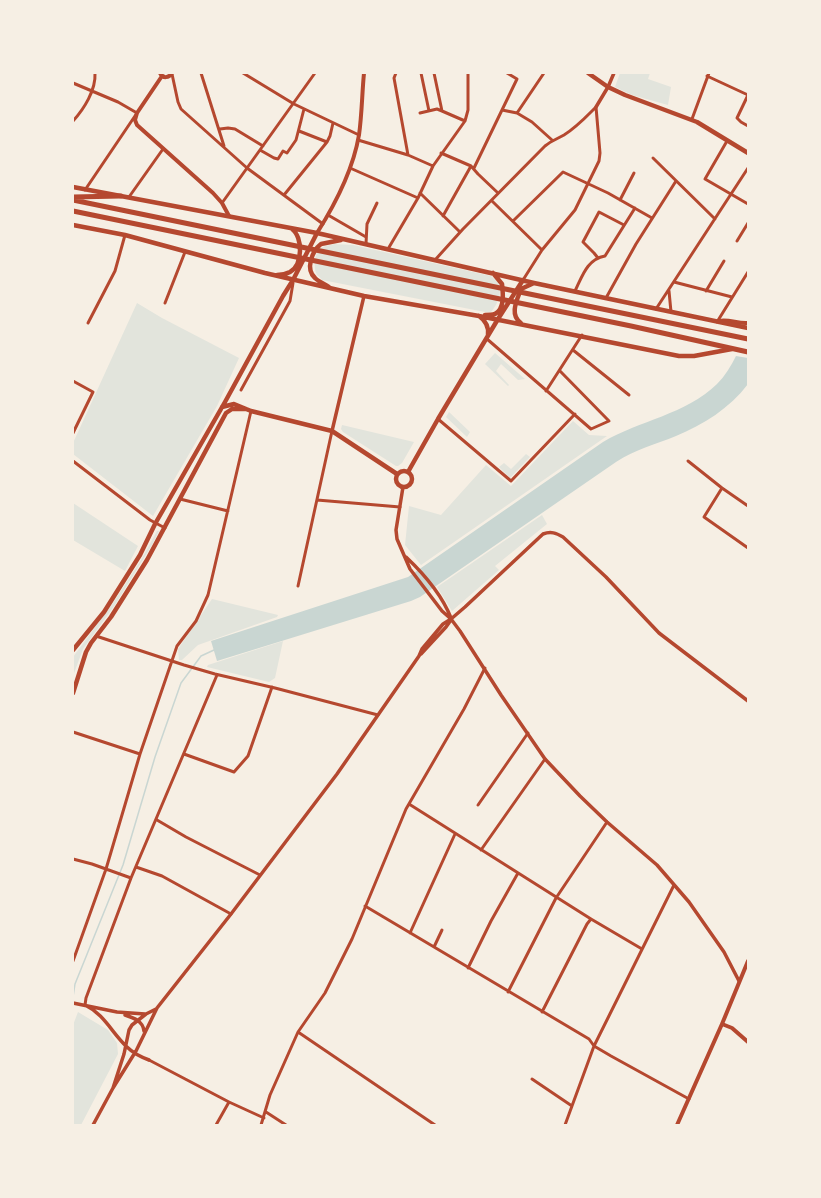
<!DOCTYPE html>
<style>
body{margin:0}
#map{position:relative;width:821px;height:1198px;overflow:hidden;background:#f6efe4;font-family:"Varela Round",sans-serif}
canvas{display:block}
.frame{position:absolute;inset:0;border:74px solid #f6efe4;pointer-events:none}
</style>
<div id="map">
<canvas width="821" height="1198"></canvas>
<div class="frame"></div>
</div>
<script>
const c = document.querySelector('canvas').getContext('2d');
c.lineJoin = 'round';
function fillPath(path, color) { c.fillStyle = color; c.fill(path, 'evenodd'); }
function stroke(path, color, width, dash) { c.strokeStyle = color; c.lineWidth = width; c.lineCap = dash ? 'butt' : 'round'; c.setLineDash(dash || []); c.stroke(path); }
const green = new Path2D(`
 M620 73H650L648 79 671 87 668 105 632 95 615 87Z
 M334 244 353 245 491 276C493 278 497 281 498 283 503 293 497 305 491 312H485L322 280C321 278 319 277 317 275 313 268 314 253 321 248 324 246 331 245 334 244Z
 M137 303 162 318 239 358 217 406 153 516 73 454V443Z
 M495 353 525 379 518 380 501 364 496 371 509 385 508 386 485 364Z
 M449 412 470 432 467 437 446 417Z
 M573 421 589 435 607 436 421 565 405 545 409 506 441 515 486 465 511 486Z
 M342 425 414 442 402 463 398 466H396L343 432 341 429Z
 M526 454 530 457 510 478 499 467 504 463 511 469Z
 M73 503 138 546 125 571 73 540Z
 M542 515 547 524 495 566 499 570 452 611 437 587Z
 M157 531H159L152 545 115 605 83 649 73 676V657L113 603 141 560Z
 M212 599 278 615 277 617 198 645 182 660H179L178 649Z
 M283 641 275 678 269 682 207 667 208 665Z
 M78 1012 108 1030 117 1043 118 1054 81 1125H73V1025Z`);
const water = new Path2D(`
 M736 356 748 358V384C730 408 703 425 676 436 654 445 636 449 616 462L420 597 411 601 217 661 211 641 408 577 603 442C640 420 685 415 717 384 725 376 731 366 736 356Z`);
const stream = new Path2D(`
 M73 997 75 984 123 865 155 757 181 683 201 656 214 650`);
const minor = new Path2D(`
 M201 73 224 146
 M243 73 294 104 359 135
 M396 73 394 78 408 155
 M421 73 429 111
 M434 73 442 111 465 121
 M172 74 178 102 181 109 247 168 323 224
 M707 76 748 95 737 118 741 122 748 126
 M73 83 118 102 137 113 85 190
 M502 110 517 79 507 73
 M420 113 437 109 442 111
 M517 113 532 122 552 140
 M692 119 709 73
 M73 121C84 109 96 90 95 73
 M220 129 228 128 235 129 263 146
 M299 131 327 142
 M358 140 408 155 433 166
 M727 141 705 179 748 204
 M260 150 274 158 278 159 283 151 287 153 296 140 304 109
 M441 153 471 166 478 174 498 193
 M653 158 715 219
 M350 168 418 198
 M474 168 502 110 517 113 544 73
 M420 193 460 232
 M284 195 327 142 330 136 333 123
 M129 197 163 149
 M620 200 634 173
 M492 201 542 250
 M222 203 315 73
 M328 215 366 237
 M443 216 471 166
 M513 221 563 172 608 193 652 218
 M737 241 748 223
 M366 244 367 224 377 203
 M388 249 418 198 433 166 465 121 468 110V73
 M598 258 594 253 583 242 599 212 624 225
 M435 260 463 229 545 146C551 141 557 139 564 135 577 127 586 117 596 107
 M523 280 542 250 575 210 599 161 600 153 596 107
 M674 282 732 297
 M575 291C582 277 587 259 605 256L635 208
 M669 291 671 312
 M706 291 724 261
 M606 298 636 244 676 181
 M165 303 185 252
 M656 309 748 168
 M717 322 748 272
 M88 323 115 271 125 235
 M487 339 591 429 609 421 560 371
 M573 350 629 395
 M73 381 93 392 73 433
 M241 390 290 301 293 283
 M546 391 582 335
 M438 419 511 481 575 414
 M73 461 150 520 165 528
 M688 461 722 488 748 506
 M722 488 704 517 748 548
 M180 499 228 511
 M317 500 400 507
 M298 586 332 431
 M96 636 184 665 215 674 275 688 378 715
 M73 732 140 754
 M184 754 234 772 248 756 272 687
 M409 804 591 919 642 949
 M478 805 528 733
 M157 820 186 837 260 875
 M481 850 545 759
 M73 859 92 864 131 878
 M136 867 162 876 231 914
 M365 906 589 1039 594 1046 611 1056 689 1099
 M410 933 455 834
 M434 947 442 930
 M73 961 106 869 140 754 177 646 196 621 208 595 251 411
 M468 968 491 921 518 873
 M508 992 556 898 607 822
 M85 1005 86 998 131 878 217 675
 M542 1012 587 924 591 919
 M298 1032 435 1125
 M149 1060 229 1102 264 1118
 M532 1079 572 1106
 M266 1112 286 1125
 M216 1125 229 1102
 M261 1125 270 1095 298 1032 325 993 352 939 406 809 464 709 485 668
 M565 1125 594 1046 674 885`);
const tertiary = new Path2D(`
 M596 107 608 87 614 73
 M332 431 364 296
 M403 487 396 530 397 539 410 569 442 611 451 619 460 631 501 695 545 759 580 796 607 822 657 865 689 902 724 952 739 981
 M406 557C424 574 442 595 451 618
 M421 654 446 627 451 620
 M73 1003 117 1012 145 1014
 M85 1005C104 1014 112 1033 127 1047 133 1053 141 1057 149 1060
 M125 1015C134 1018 143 1021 144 1031
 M113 1088 136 1051 157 1008 231 914 337 774 419 656 422 649 443 624 451 619 465 607 543 534C551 531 556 533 563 537L606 577 659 633 748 701
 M93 1125 113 1088 124 1054 129 1030 132 1025 146 1014 156 1009`);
const secondary = new Path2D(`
 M160 73C163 79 169 78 172 73
 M162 76 137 113 135 120 137 125 213 193 222 203 229 216
 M317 233C336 203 353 170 359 135 362 114 362 93 364 73
 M719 321C729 319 738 324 748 323
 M722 1024 732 1028 748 1042
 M677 1125 722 1024 748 961`);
const primary = new Path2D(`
 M588 73 608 87 625 95 697 122 748 153
 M73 187 317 233 534 283 748 328
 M73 225 125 235 265 273 364 296 479 316 679 356H694L732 349
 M277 275C281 275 286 274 290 272 303 265 303 237 292 229
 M329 287C325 284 319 282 315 278 305 269 312 251 321 244L341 240
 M485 315C488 315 492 315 495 314 505 309 503 293 502 284L493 273
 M479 316C486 321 489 327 488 335
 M521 323C509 315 517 300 521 289L534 283
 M222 407 234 404 251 411 332 431 397 474
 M396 479a8 8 0 1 1 16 0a8 8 0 1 1-16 0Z
 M408 472 438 419 498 319 523 280
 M73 650 104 612 140 555 155 524 225 402 283 296 293 280 317 233
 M73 693 86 652 91 643 111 617 147 560 226 413 232 409H246`);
const trunk = new Path2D(`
 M73 197 121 196
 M73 200 748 339
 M73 211 631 326 748 352`);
fillPath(green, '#e2e4dc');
fillPath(water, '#c9d6d2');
stroke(stream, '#c9d6d2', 1.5);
stroke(minor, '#b5482f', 3);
stroke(tertiary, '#b5482f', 3.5);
stroke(secondary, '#b5482f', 4);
stroke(primary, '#b5482f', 4.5);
stroke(trunk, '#b5482f', 5);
</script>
